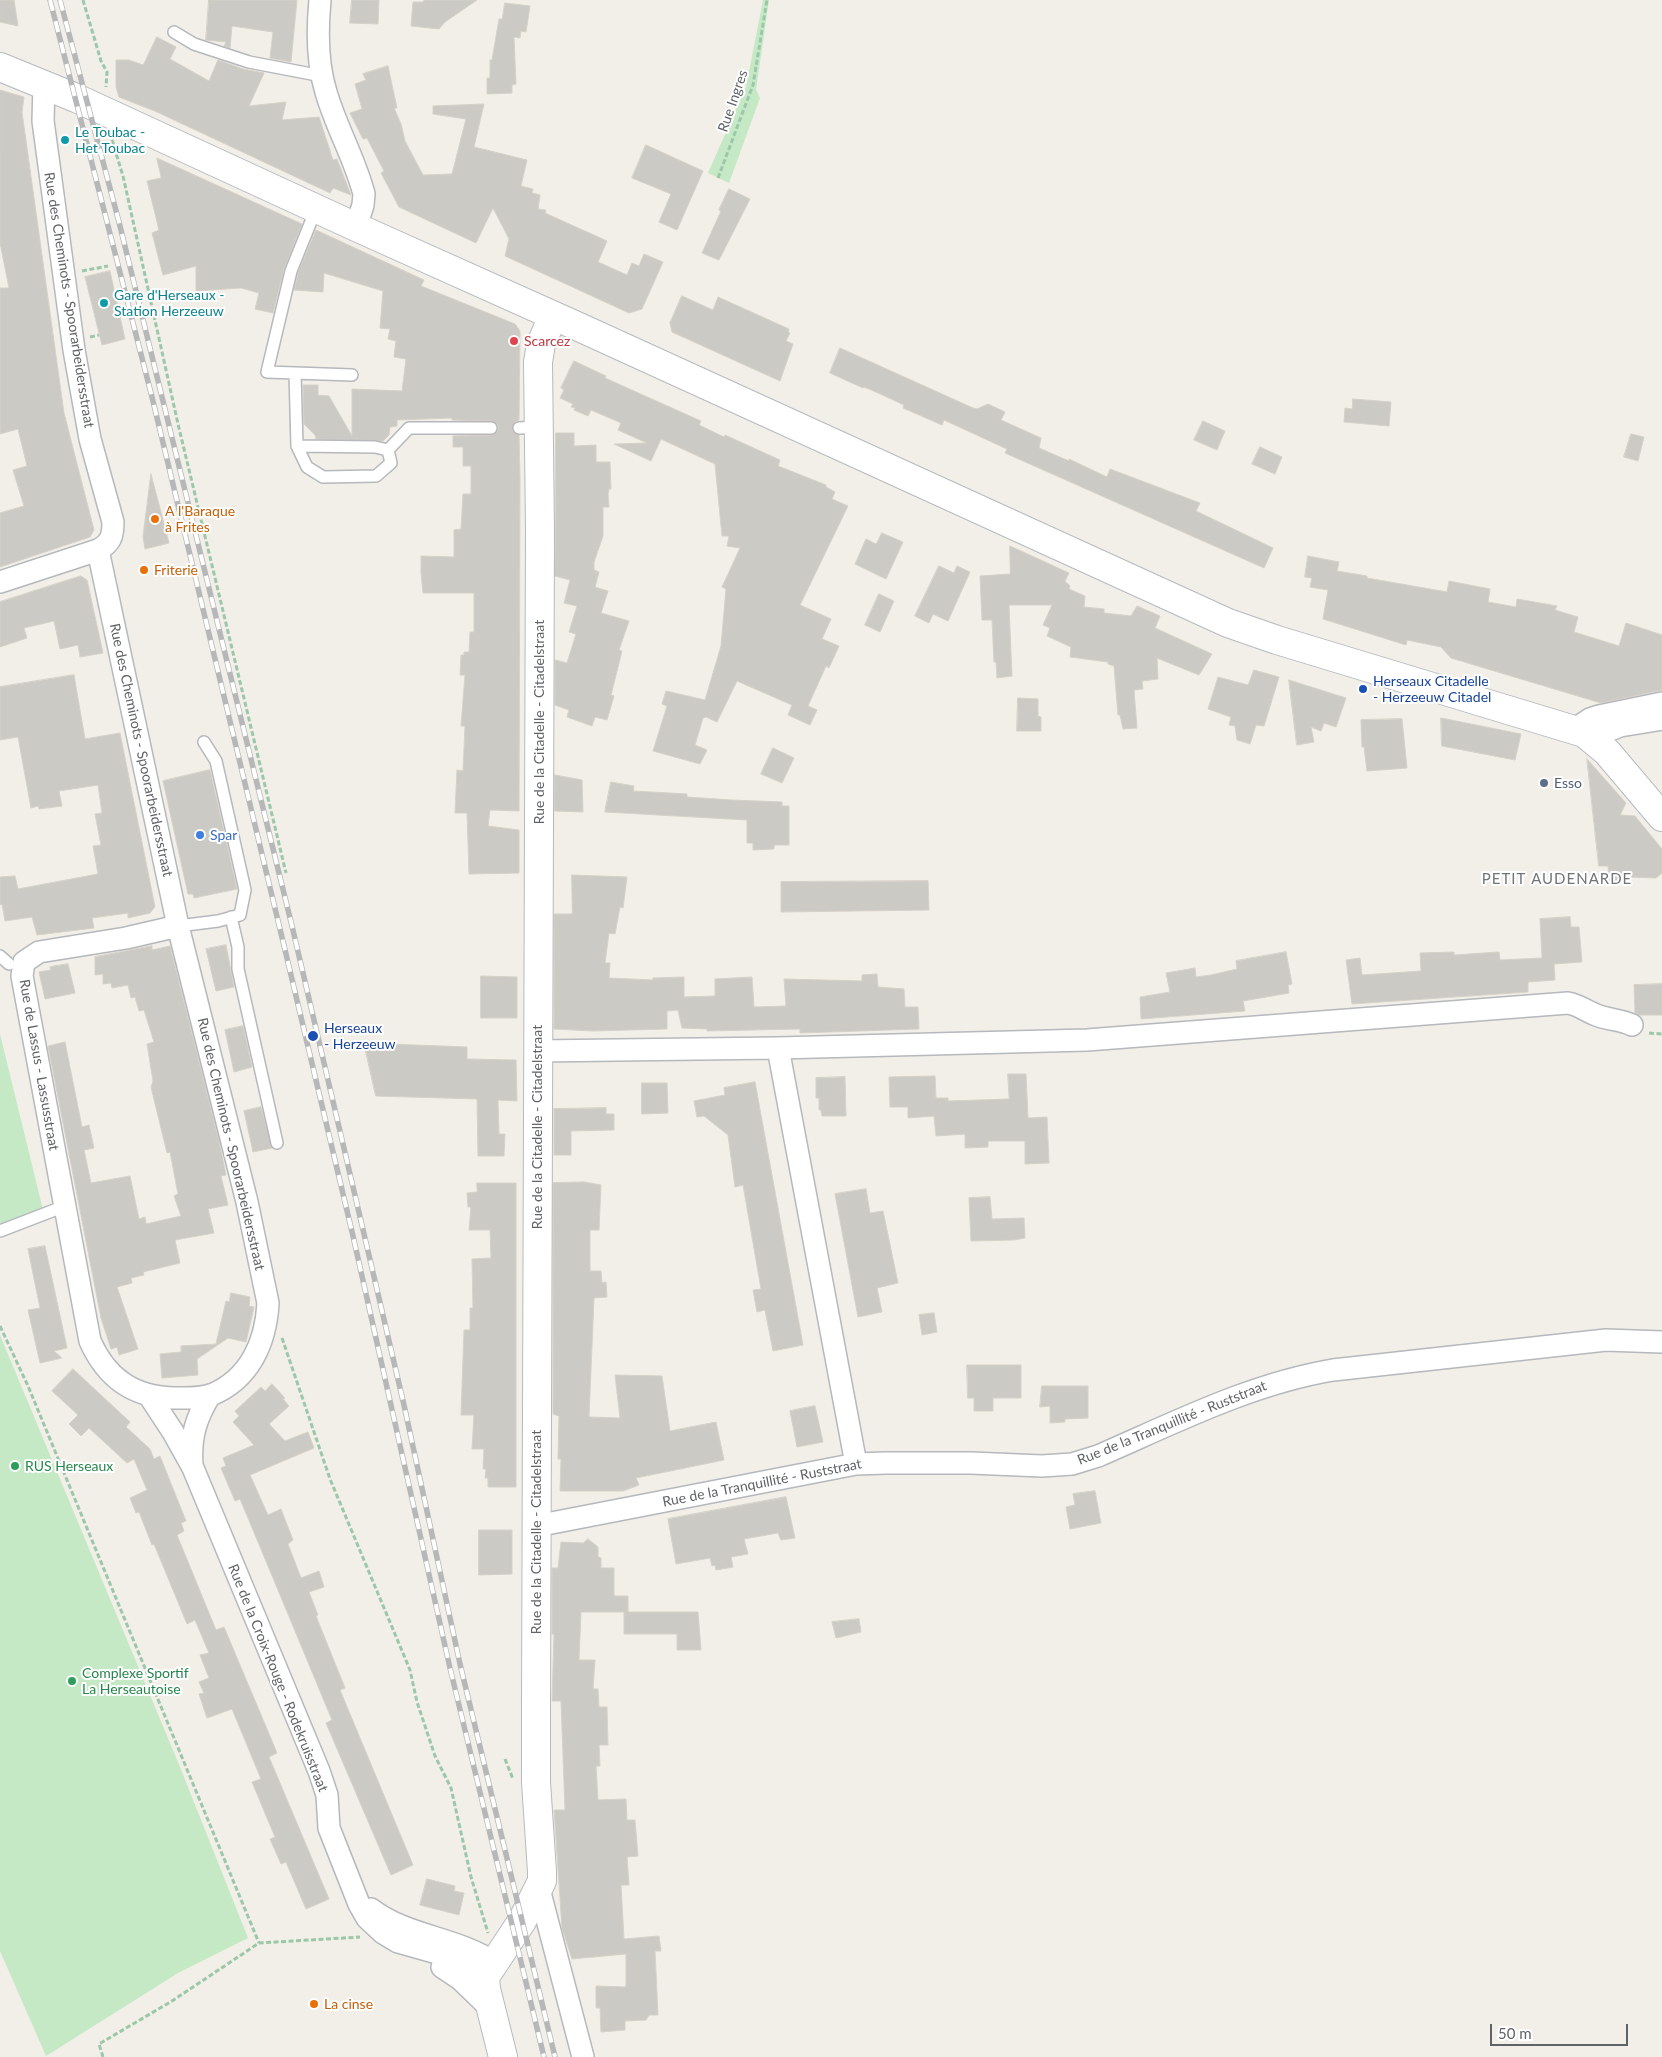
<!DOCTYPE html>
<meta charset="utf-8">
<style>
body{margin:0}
#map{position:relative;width:1662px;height:2057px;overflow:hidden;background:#f1efe8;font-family:Lato,sans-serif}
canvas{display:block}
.scale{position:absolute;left:1490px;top:2024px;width:138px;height:22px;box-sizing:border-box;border:2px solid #5f6368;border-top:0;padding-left:6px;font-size:15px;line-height:18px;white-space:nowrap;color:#5f6368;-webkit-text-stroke:4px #fff;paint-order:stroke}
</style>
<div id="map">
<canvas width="1662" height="2057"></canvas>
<div class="scale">50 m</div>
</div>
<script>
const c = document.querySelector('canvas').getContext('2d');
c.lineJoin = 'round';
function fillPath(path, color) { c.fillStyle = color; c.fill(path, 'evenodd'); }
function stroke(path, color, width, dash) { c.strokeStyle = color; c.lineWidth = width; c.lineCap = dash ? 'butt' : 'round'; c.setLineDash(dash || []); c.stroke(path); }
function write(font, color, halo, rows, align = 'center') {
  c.font = font + ' Lato,sans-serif'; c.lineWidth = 4; c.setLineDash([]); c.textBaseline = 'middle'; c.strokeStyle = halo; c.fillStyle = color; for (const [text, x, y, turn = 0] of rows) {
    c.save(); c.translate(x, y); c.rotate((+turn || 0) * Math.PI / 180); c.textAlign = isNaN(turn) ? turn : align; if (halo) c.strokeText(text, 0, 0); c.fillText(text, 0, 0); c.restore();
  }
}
const green = new Path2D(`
 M763 0H769L756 90 760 98 729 183 708 173 746 87Z
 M0 1034 44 1214 0 1235Z
 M0 1335 180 1767 248 1938 178 1973 46 2056 0 1951Z`);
const building = new Path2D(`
 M0 0H14L18 26 0 22Z
 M209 0H297L291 62 270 58 273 32 232 26 230 48 224 46 226 42 206 40Z
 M352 0H379L378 24 350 23Z
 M425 0H477L445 22 439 29 411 26 413 2H422Z
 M505 3 530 6 526 32 521 31 520 38 514 37 516 84 512 85V93L487 94V78H490V60H492L499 19H502Z
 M157 37 176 47 170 59 209 81 218 60 243 69 264 73 249 106 286 102 282 120 319 117 333 160 337 159 351 195 333 188 330 193 157 112 119 97 116 87V60H129L143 65Z
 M388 66 397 108H394L401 124 405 141 423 175 452 174 466 119 433 114V106L484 104 474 147 527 160 521 186 533 189 532 193 540 195 538 209 546 210 545 213 607 241 598 262 627 275 632 263 639 266 644 254 663 262 642 309 629 313 505 256 509 239 493 208 476 243 399 207 381 173 384 171 367 138 363 139 350 113 362 109 355 84 366 80 363 74Z
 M0 90 24 97 22 112 64 413 94 530 90 537 0 567V513L24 506 13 470 27 466 18 429 0 434V288H9L0 243Z
 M646 145 703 171 677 230 659 222 671 194 632 178Z
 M157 158 302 224 284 269 273 313 255 309 259 293 241 288 196 291V266L163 275 152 233 159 230 147 181 161 178Z
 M729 189 750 199 719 260 702 253 721 211 719 210Z
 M316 230 424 280 421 286 515 324 520 331 519 420 515 422 512 428 513 432 519 435 520 479 519 811 490 810 488 826 519 830V873L469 874 467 813H455L457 770 463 771 465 726H461L465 675H460L461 655H464V652H469L470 632H474V593H423L421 573V556L454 557V530L461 529 463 494H471V466H463V447H453V436L491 435 498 431V425L491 421 452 420V418L397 420V426L390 427 389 435 383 441 316 439 315 435 304 424 303 385H318V395L329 396 352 436V389L402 391 406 359 394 357 396 341 388 339 390 329 380 328 383 291 324 273 323 292 294 290 298 273Z
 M110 271 125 339 102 345 85 277Z
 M682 296 713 310 718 297 789 329 788 332 790 333 786 341 793 344 780 381 672 332 670 323Z
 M840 348 973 408 977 409 988 404 1005 412 1001 420 1041 438 1039 448 1069 461V459L1107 477 1110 469 1200 503 1196 511 1273 548 1264 568 1005 453 1007 449 944 420 942 425 903 408 904 405 876 392 864 387 863 388 830 373Z
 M574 361 606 376 605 378 701 421 699 425 724 437 725 435 780 460 778 466 826 485V487L835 492 832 499 848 506 800 605 831 619 822 639 839 646 829 668 826 666 808 706 817 710 810 725 788 715 792 705 737 681 717 722 706 717 703 718 695 745 707 750 700 764 653 751 667 706 662 704 666 691 705 700 721 646 726 589 722 587 740 548 727 546 729 536H722L715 464 661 439 651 461 614 444 647 443 618 430 621 423 591 410 588 416 574 410 575 408 571 407 573 404 560 398 564 390 561 388Z
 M1353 399 1391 402 1389 426 1344 422 1345 408 1352 409Z
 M1203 421 1225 431 1217 450 1194 440Z
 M556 433H574V446L596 445V462H610L611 489H609L608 494 609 507H603V536L594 562V570L599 572 595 587 608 591 601 613 629 621 619 650 622 651 611 695 614 696 607 720 595 717 592 726 567 717 569 710 555 705V660L567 663 576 634 569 632 577 606 564 603 570 580 555 576Z
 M1631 434 1644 437 1638 461 1624 457Z
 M1260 447 1282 457 1275 474 1252 464Z
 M151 474 169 543 145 549 143 537Z
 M882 533 903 542 886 579 855 564 866 539 876 544Z
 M1010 546 1069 573 1065 581 1070 586 1069 589 1085 596 1084 607 1104 609V613L1131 616 1137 606 1160 616 1155 628 1212 654 1199 675 1157 658 1158 679 1142 681 1143 689 1134 690 1137 728 1123 729 1120 715H1118L1114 666 1108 664V662L1070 657 1071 647 1047 636 1050 628 1043 625 1052 605H1009L1012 676 997 678 996 662H994L992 620H982L980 576 1010 574Z
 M1308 556 1339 562 1337 571 1367 576V578L1447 592 1449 581 1490 589 1488 602 1516 607 1517 599 1557 606 1555 610 1578 617 1574 632 1619 646 1626 623 1662 635V690L1601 703 1451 658 1441 647 1407 640 1406 645 1323 619 1328 590 1310 587 1312 578 1305 577Z
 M939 566 954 573 957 566 970 572 948 621 933 614 929 623 915 616Z
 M81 576 87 580 103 653 80 657 78 645 60 649 54 621 24 628 27 638 0 647V602Z
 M879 594 894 601 880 632 865 625Z
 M1254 670 1279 677 1264 726 1256 725 1250 744 1237 740 1235 726 1229 725 1231 717 1208 709 1218 677 1248 685Z
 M74 675 85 739 120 733 155 907 150 913 128 918V913L92 918 94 928 37 935 32 917 5 921 2 904 0 905V877L15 876 18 889 98 874 93 846 101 845 95 814 102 813 98 785 59 791 62 806 39 809 38 806 31 808 18 737 0 740V687Z
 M1289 680 1346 698 1336 727 1324 723 1321 731 1311 727 1314 742 1297 745Z
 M1018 698 1038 699V716L1041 717V731H1017Z
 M1441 718 1521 734 1515 760 1442 746Z
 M1402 719 1407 768 1367 771 1364 747H1362L1361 720Z
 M773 748 794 758 782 783 761 774Z
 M1587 759 1626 803 1620 815 1635 816 1662 849V873L1656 878 1627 877V882H1609L1608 866H1599Z
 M210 770 237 889 194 898 193 894H188L163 781Z
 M555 775 582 780 583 812 555 811Z
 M611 782 634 786 633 791 687 794V797L732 800 782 802V806H789V845H774V849L753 850V843H747V820L605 812Z
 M572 875 627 877 623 908 620 907 615 934 609 933 605 963H610L609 978 653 980V978L684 977V997L715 996V979L752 977 754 1007 786 1006 784 979 862 981V975L877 974 878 987 904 989 905 1007H918L919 1029 800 1033V1029L707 1031V1029L682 1028 678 1010 667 1011V1029L592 1031 554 1029V914H572Z
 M928 881 929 910 781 912V882Z
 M1570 917 1571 927H1579L1582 962 1554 964 1555 980 1528 982V992L1352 1004 1346 960 1360 958 1362 975 1421 971 1420 953 1454 952V955L1499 952 1500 960 1542 958 1540 919Z
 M226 945 234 987 216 991 206 949Z
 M152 946V950L170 946 219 1141 226 1175 221 1176 228 1205 208 1209 214 1233 175 1240 180 1263 143 1272 144 1275 131 1278 132 1283 117 1287 138 1349 119 1355 117 1347 111 1349 101 1318 48 1046 65 1042 82 1127 89 1125 94 1148 84 1150 91 1183 130 1176 139 1219 145 1217 146 1224 181 1216 174 1196 178 1194 170 1152 167 1153 151 1087 153 1081 147 1044 154 1042 144 1010 139 1011 135 997 131 998 128 985 112 988 111 983 103 984V974L95 975V957Z
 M1286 952 1292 984 1288 985 1289 993 1243 1001 1245 1011 1141 1019 1140 997 1170 992 1166 973 1195 968 1196 977 1211 975 1237 969 1236 961Z
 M68 964 75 993 45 999 39 972 51 970 50 967Z
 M481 976 517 977V1018H481Z
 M1662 984V1015H1639L1635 1013 1634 985Z
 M243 1026 252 1067 234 1072 225 1030Z
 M364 1043 467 1047V1059L516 1060 517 1101 498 1100 499 1134H505L504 1156H478L477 1099 376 1096Z
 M1008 1074H1026L1028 1118 1047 1117 1049 1163 1025 1164V1141H988V1147L965 1148V1134L936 1136 934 1116 908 1118V1107H890L889 1077 935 1076 936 1098H948V1101L1009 1099Z
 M845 1077 846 1116H822L821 1110H819V1098H816V1078Z
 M755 1082 803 1345 773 1351 765 1310 757 1312 753 1290 761 1289 743 1185 735 1187 728 1135 704 1116 697 1117 694 1101 725 1095 724 1088Z
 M642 1083H667L668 1113 642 1114Z
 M261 1107 272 1148 253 1152 244 1111Z
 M606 1108V1114H614V1130L571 1131V1155H554V1109Z
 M584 1182 601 1185 599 1230H590V1271H601L602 1283 606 1282 607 1297 594 1298 589 1417 620 1418 615 1375 662 1376 670 1431 716 1422 724 1460 636 1478 639 1485 623 1491H560L561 1459H558L559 1416 553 1414V1183Z
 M477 1183H516V1487H488V1478H485L486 1469H483L484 1449H472L474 1415H461L464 1330H470V1308H473L472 1259 491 1258 490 1230H469L471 1207H468L467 1193 477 1192Z
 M866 1189 870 1213 883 1211 898 1283 877 1288 882 1312 858 1317 835 1194Z
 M990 1197 992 1219 1024 1218 1025 1238 1014 1240 971 1241 969 1198Z
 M45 1246 67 1348 54 1351 62 1358 40 1363 28 1310 40 1308 28 1249Z
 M231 1293 250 1297 249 1306 254 1307 246 1342 228 1338 197 1359 198 1375 162 1378 160 1354 181 1352V1346L216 1344 226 1301 229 1302Z
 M934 1313 937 1332 922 1335 919 1315Z
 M967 1365H1021V1398H993V1411H974V1398H968Z
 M73 1369 130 1422 126 1427 150 1449 154 1459 160 1456 186 1521 181 1523 184 1531 177 1535 216 1630 224 1627 267 1729 277 1753 269 1757 329 1899 306 1909 286 1862 281 1864 270 1839 275 1837 252 1782 261 1779 232 1709 207 1718 199 1694 204 1693 199 1682 209 1678 200 1655 209 1653 195 1620 187 1624 154 1544 152 1545 139 1512 136 1513 130 1498 147 1490 134 1459 127 1463 89 1428 81 1436 69 1424 78 1415 52 1391Z
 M272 1384 285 1398 283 1399 289 1406 269 1424 285 1441 308 1432 314 1448 250 1475 268 1515 281 1509 293 1540 288 1544 301 1578 319 1571 324 1587 309 1592 318 1615 316 1616 345 1688 340 1690 413 1865 391 1875 326 1723 332 1720 263 1554 240 1499 235 1501 221 1468 226 1466 223 1458 254 1445 233 1422 239 1416 235 1411 261 1387 265 1391Z
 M1042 1386H1088V1418L1065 1419V1422L1050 1423V1406L1040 1407Z
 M815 1406 823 1442 797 1447 790 1411Z
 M1095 1491 1101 1523 1070 1529 1066 1507 1075 1505 1073 1494Z
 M786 1497 795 1538 781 1540 778 1533 744 1539 748 1554 731 1557 733 1567 716 1570 715 1565 712 1566 710 1558 676 1564 668 1519Z
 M479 1530H512V1574L479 1575Z
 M588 1539 598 1547V1557L601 1558V1568H614V1596H628V1612H698L701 1650H677V1634H624V1612H581L579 1660H595L593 1689H598L599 1707H607L608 1745H599L600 1766H596L598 1800 626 1799 627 1820H635L638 1856 627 1857 629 1885H621L624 1939 659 1936 661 1951H655L658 2015H649L646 2020 625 2021V2030L601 2032 600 2008H596V1986L626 1987V1954L572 1959 562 1928 554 1810H565L561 1701H552L554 1634H552V1568H558L561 1542 583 1543Z
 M859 1619 861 1632 836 1638 832 1622Z
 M427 1879 455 1886 454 1891 464 1893 459 1915 420 1905Z`);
const path = new Path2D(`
 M83 0 101 61 107 72 106 87
 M112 140 123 176 178 424 286 873
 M718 178 753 85 767 0
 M82 271 108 266
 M90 337 99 335
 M1649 1033 1662 1034
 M0 1326 28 1386 259 1943
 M282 1338 330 1479 410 1670 417 1702 435 1756 451 1788 471 1877 488 1933
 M505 1759 513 1779
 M103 2057 99 2044 172 2001 259 1943 360 1937`);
const lane = new Path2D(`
 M174 32 194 44 249 62 322 76
 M316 209 291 271 267 372 352 375
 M295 373 297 446 375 447 388 450 391 463 376 476 323 477 307 467 297 446
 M519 428 539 427
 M388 450 409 428H491
 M231 917 238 947V969L277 1143
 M178 926 218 921 240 915 245 890 216 761 204 742
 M0 956 9 964
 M0 1231 65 1206`);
const street = new Path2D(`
 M320 0C317 31 317 63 326 92 336 127 355 159 364 194L363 205 356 227
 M98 550 178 926 247 1202 268 1303C266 1342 250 1379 211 1395 199 1399 185 1398 173 1398 132 1397 106 1377 90 1341L22 976 24 962 39 952 126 938 178 926
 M0 582 98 550C111 543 113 536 113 522L90 439 74 350 43 121 44 85
 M1575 729 1590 719 1599 716 1662 703
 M1591 738 1620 726 1662 719
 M778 1048 856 1464
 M537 1051 778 1048 1087 1040 1568 1003C1579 1005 1584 1010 1594 1014 1606 1020 1620 1019 1632 1025
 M150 1397 173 1432 193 1468 319 1771 327 1795 329 1828 359 1904 367 1918 383 1933 398 1942 437 1953 464 1968 486 1974
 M192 1465C190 1437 196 1418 210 1395
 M536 1526 856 1464 886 1463H971L1042 1466 1072 1464 1098 1456C1174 1423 1250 1384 1333 1370L1606 1340 1662 1342
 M539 1889 583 2057
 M371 1909C408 1937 456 1937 495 1963
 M442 1967 460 1979 491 2009`);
const secondary = new Path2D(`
 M0 67 76 98 356 227 579 327 1228 623 1277 640 1584 733 1607 752 1662 817
 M503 2057 486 1989 485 1977 522 1921 542 1881V1872L536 1782V1705L540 531 538 362 541 344 553 316`);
const rail = new Path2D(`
 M50 0 152 397 286 954 353 1236 450 1668 544 2057
 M60 0 119 222 292 926 404 1405 460 1664 555 2057`);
const markers = [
 [65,140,5,"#0f9aa8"],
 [104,303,5,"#0f9aa8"],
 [514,341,5,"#e0444e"],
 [155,519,5,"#e8710a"],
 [144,570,5,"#e8710a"],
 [1363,689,5,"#1a4fb4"],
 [1544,783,5,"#5c6f8a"],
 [200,835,5,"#3f7fe0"],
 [313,1036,6,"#1a4fb4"],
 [15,1466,5,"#2e9e5b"],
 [72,1681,5,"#2e9e5b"],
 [314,2004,5,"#e8710a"]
];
const streetNames = [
 ["Rue Ingres",733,101,-71],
 ["Rue des Cheminots - Spoorarbeidersstraat",69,300,81],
 ["Rue de la Citadelle - Citadelstraat",539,722,-90],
 ["Rue des Cheminots - Spoorarbeidersstraat",141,750,78],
 ["Rue de Lassus - Lassusstraat",39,1065,80],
 ["Rue de la Citadelle - Citadelstraat",537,1127,-90],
 ["Rue des Cheminots - Spoorarbeidersstraat",231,1144,77],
 ["Rue de la Tranquillité - Ruststraat",1172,1423,-22],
 ["Rue de la Tranquillité - Ruststraat",762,1483,-11],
 ["Rue de la Citadelle - Citadelstraat",536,1532,-90],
 ["Rue de la Croix-Rouge - Rodekruisstraat",278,1678,68]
];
const cultureNames = [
 ["Le Toubac -",75,132],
 ["Het Toubac",75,148],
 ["Gare d'Herseaux -",114,295],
 ["Station Herzeeuw",114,311]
];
const healthNames = [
 ["Scarcez",524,341]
];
const foodNames = [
 ["A l'Baraque",165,511],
 ["à Frites",165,527],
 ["Friterie",154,570],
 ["La cinse",324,2004]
];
const transitNames = [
 ["Herseaux Citadelle",1373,681],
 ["- Herzeeuw Citadel",1373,697],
 ["Herseaux",324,1028],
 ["- Herzeeuw",324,1044]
];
const serviceNames = [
 ["Esso",1554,783]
];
const shopNames = [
 ["Spar",210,835]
];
const leisureNames = [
 ["RUS Herseaux",25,1466],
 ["Complexe Sportif",82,1673],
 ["La Herseautoise",82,1689]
];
const neighbourhoodNames = [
 ["PETIT AUDENARDE",1557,879]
];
fillPath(green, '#c5e8c5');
fillPath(building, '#cccac5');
stroke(building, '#d6d1c6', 1);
stroke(lane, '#b5b8bc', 14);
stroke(street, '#b5b8bc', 24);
stroke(secondary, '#b6babf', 30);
stroke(path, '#9cc7a9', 3, [5, 2.5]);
stroke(lane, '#fff', 11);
stroke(street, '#fff', 21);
stroke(secondary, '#fff', 28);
stroke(rail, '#b6b7b8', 5.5);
stroke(rail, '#fff', 4, [11]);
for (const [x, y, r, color] of markers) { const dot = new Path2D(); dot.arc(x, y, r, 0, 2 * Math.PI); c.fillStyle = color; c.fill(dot); stroke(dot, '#fff', 2); }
write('14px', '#5f6368', '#fff', streetNames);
write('14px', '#0d838f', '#fff', cultureNames, 'left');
write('14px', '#be3a42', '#fff', healthNames, 'left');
write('14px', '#c56008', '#fff', foodNames, 'left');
write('14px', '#164399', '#fff', transitNames, 'left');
write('14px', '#4e5e75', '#fff', serviceNames, 'left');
write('14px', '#366cbe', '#fff', shopNames, 'left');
write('14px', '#27864d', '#fff', leisureNames, 'left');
c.letterSpacing = '1px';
write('15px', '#70757a', '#fff', neighbourhoodNames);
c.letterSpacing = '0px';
</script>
